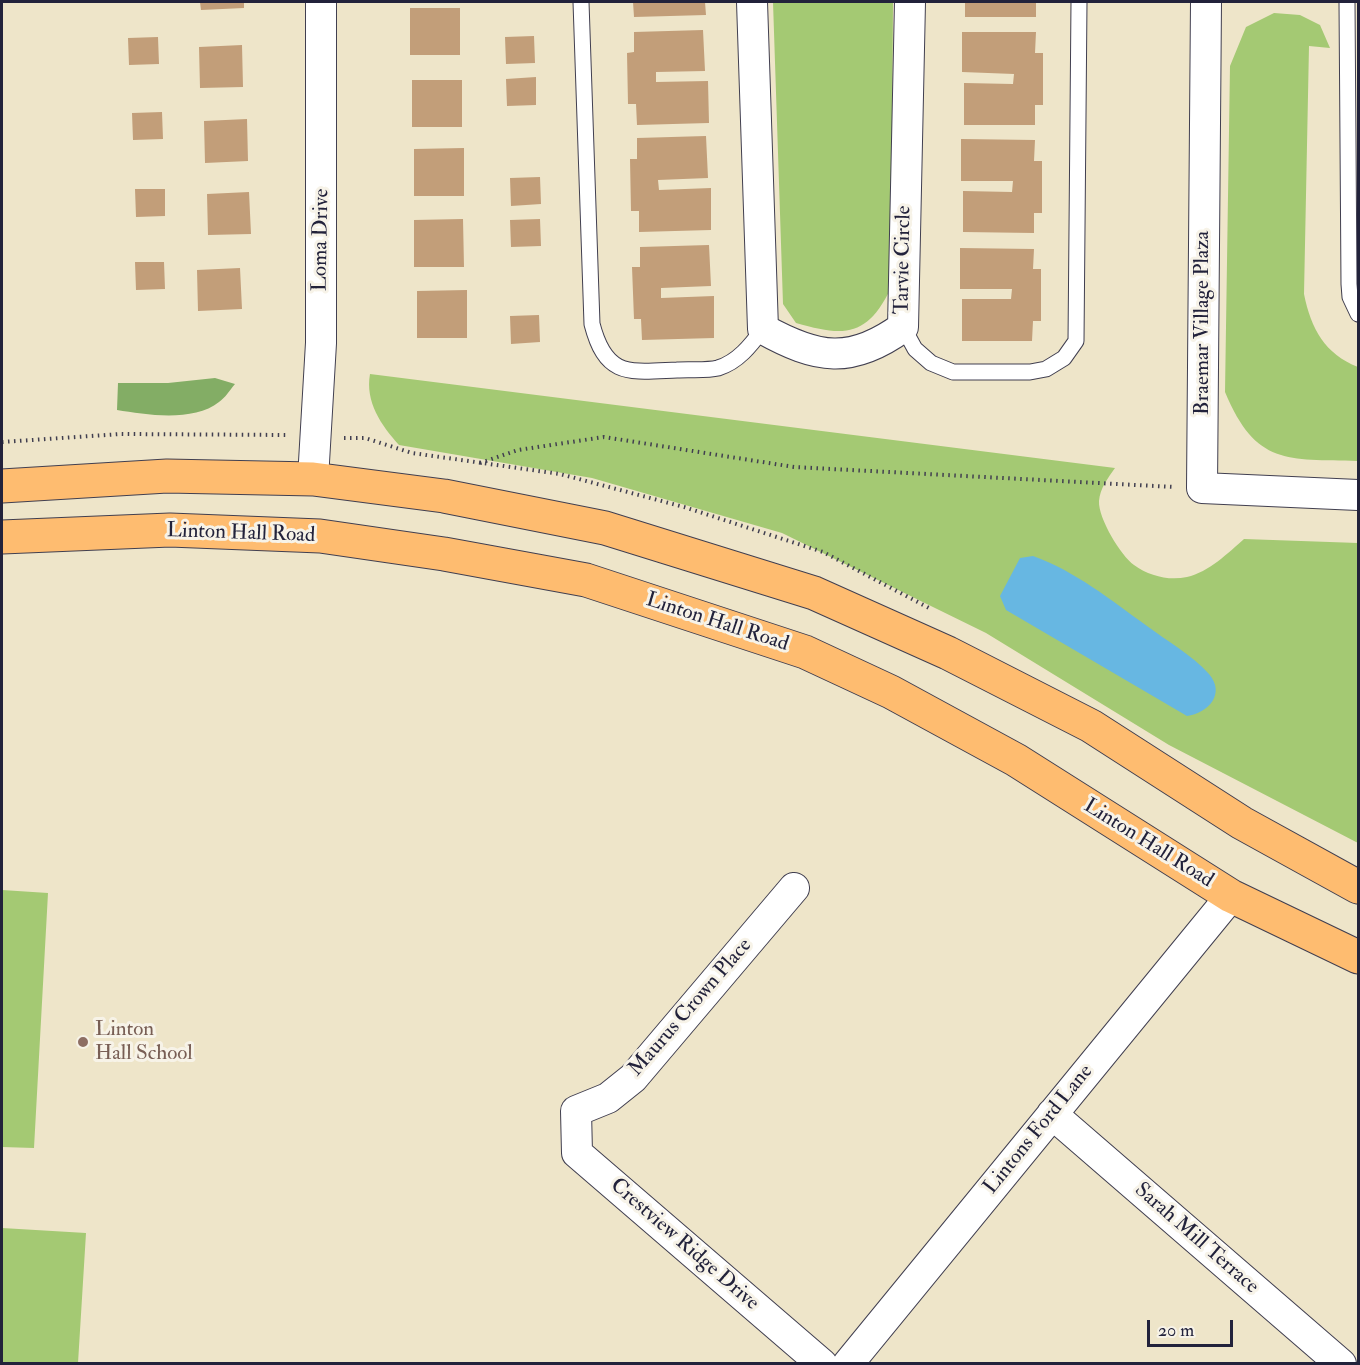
<!DOCTYPE html>
<style>
body{margin:0}
#map{position:relative;width:1360px;height:1365px;overflow:hidden;background:#eee5c9;font-family:"IM FELL Double Pica",serif}
canvas{display:block}
.frame{position:absolute;inset:0;border:3px solid #22223b;pointer-events:none}
.scale{position:absolute;left:1147px;top:1320px;width:86px;height:27px;box-sizing:border-box;border:3px solid #22223b;border-top:0;padding-left:8px;font-size:18px;line-height:21px;white-space:nowrap;color:#22223b;-webkit-text-stroke:4px #f7f3e8;paint-order:stroke}
</style>
<div id="map">
<canvas width="1360" height="1365"></canvas>
<div class="frame"></div>
<div class="scale">20 m</div>
</div>
<script>
const c = document.querySelector('canvas').getContext('2d');
c.lineJoin = 'round';
function fillPath(path, color) { c.fillStyle = color; c.fill(path, 'evenodd'); }
function stroke(path, color, width, dash) { c.strokeStyle = color; c.lineWidth = width; c.lineCap = dash ? 'butt' : 'round'; c.setLineDash(dash || []); c.stroke(path); }
function write(font, color, halo, rows, align = 'center') {
  c.font = font + ' "IM FELL Double Pica",serif'; c.lineWidth = 6; c.setLineDash([]); c.textBaseline = 'middle'; c.strokeStyle = halo; c.fillStyle = color; for (const [text, x, y, turn = 0] of rows) {
    c.save(); c.translate(x, y); c.rotate((+turn || 0) * Math.PI / 180); c.textAlign = isNaN(turn) ? turn : align; if (halo) c.strokeText(text, 0, 0); c.fillText(text, 0, 0); c.restore();
  }
}
const green = new Path2D(`
 M773 2H893L891 288C867 337 845 337 796 323L783 304Z
 M1274 13 1300 15 1320 25 1330 48 1309 46 1304 294C1311 329 1325 354 1358 367V461C1287 459 1256 466 1225 392L1230 66 1246 27Z
 M370 374 1115 468C1108 478 1100 488 1099 501 1098 518 1121 556 1134 565 1149 576 1169 581 1187 577 1209 572 1228 553 1244 539L1358 543V843L1169 745 986 633 782 533 592 478 399 445C381 425 365 402 370 374Z
 M2 890 48 893 34 1148 2 1147Z
 M2 1228 86 1233 78 1363H2Z`);
const forest = new Path2D(`
 M215 378 235 384C230 390 225 398 219 402 194 422 147 415 117 410L118 383H168Z`);
const water = new Path2D(`
 M1033 556C1075 571 1111 600 1147 626 1167 641 1192 655 1209 674 1226 694 1208 713 1187 716L1006 610 1000 596 1020 558Z`);
const building = new Path2D(`
 M200 2H244V8L201 10Z
 M633 2H705L706 15 634 17Z
 M965 2H1036V17H965Z
 M410 8H460V55H410Z
 M703 30 705 71 656 72V82L708 81 709 123 637 125 636 104H628L627 53 634 52V32Z
 M962 32H1036L1035 53H1043V105H1035V125H964V83L1013 84 1014 74 962 72Z
 M534 36 535 63 506 64 505 37Z
 M158 37 159 64 129 65 128 38Z
 M242 45 243 87 200 88 199 47Z
 M536 77V105L507 106 506 79Z
 M412 80H462V127H412Z
 M162 112 163 139 133 140 132 113Z
 M247 119 248 161 205 163 204 121Z
 M706 136 708 178 658 180 659 190 711 188V230L639 232V211H631L630 159H637V138Z
 M961 139 1035 140 1034 161H1042V213H1034V233L963 232V191L1012 192 1013 181H961Z
 M464 148V196H414V149Z
 M540 177 541 204 511 206 510 178Z
 M135 189H165V216L136 217Z
 M249 192 251 234 208 235 207 194Z
 M463 219 464 267H414V220Z
 M540 219 541 246 511 247 510 220Z
 M709 245 711 286 661 288V298L714 296V338L642 340 641 319H634L632 267H640V247Z
 M960 248 1034 249 1033 269H1041V321H1033L1032 341H962V299H1011L1012 289H960Z
 M135 262H164L165 289 136 290Z
 M240 268 242 309 198 311 197 270Z
 M467 290V338H417V291Z
 M539 315 540 342 511 344 510 316Z`);
const path = new Path2D(`
 M344 438H365L412 453 560 474 684 507 823 552 931 609
 M2 442 121 434 288 435
 M480 463 518 450 604 437 794 467 1174 487`);
const service = new Path2D(`
 M581 2 592 324C606 378 629 372 677 370 689 369 706 371 718 368 738 362 751 345 763 329
 M1347 2 1349 284 1350 297 1358 314
 M903 327 915 349 931 363 953 372H1030L1046 369 1064 358 1076 341 1079 2`);
const minor = new Path2D(`
 M752 2 763 329C817 359 851 365 903 327L910 2
 M1206 2 1202 488 1358 495
 M313 479 321 343V2
 M794 888 633 1078 608 1098 576 1111 577 1153 822 1364
 M1052 1114 1341 1364
 M848 1364 1231 896`);
const primary = new Path2D(`
 M2 486 167 476 313 479 444 496 605 528 814 593 948 653 1091 726 1242 823 1358 887
 M2 537 170 530 320 536 444 554 586 580 805 652 891 692 1016 760 1231 896 1358 957`);
const markers = [
 [83,1042,6,"#8d6e63"]
];
const streetNames = [
 ["Loma Drive",322,240,-89],
 ["Tarvie Circle",904,260,-89],
 ["Braemar Village Plaza",1203,323,-90],
 ["Linton Hall Road",241,534,2],
 ["Linton Hall Road",717,623,18],
 ["Linton Hall Road",1148,844,32],
 ["Maurus Crown Place",691,1008,-49],
 ["Lintons Ford Lane",1039,1130,-51],
 ["Sarah Mill Terrace",1196,1239,41],
 ["Crestview Ridge Drive",684,1245,41]
];
const educationNames = [
 ["Linton",95,1030],
 ["Hall School",95,1054]
];
fillPath(green, '#a4c973');
fillPath(forest, '#83ad65');
fillPath(water, '#67b7e2');
fillPath(building, '#c29e79');
stroke(service, '#413f50', 17);
stroke(minor, '#413f50', 32);
stroke(primary, '#413f50', 35);
stroke(path, '#413f50', 4, [1.5, 4.5]);
stroke(service, '#fff', 15);
stroke(minor, '#fff', 30);
stroke(primary, '#febc70', 33);
for (const [x, y, r, color] of markers) { const dot = new Path2D(); dot.arc(x, y, r, 0, 2 * Math.PI); c.fillStyle = color; c.fill(dot); stroke(dot, '#f7f3e8', 2); }
write('21px', '#22223b', '#f7f3e8', streetNames);
write('21px', '#785e54', '#f7f3e8', educationNames, 'left');
</script>
